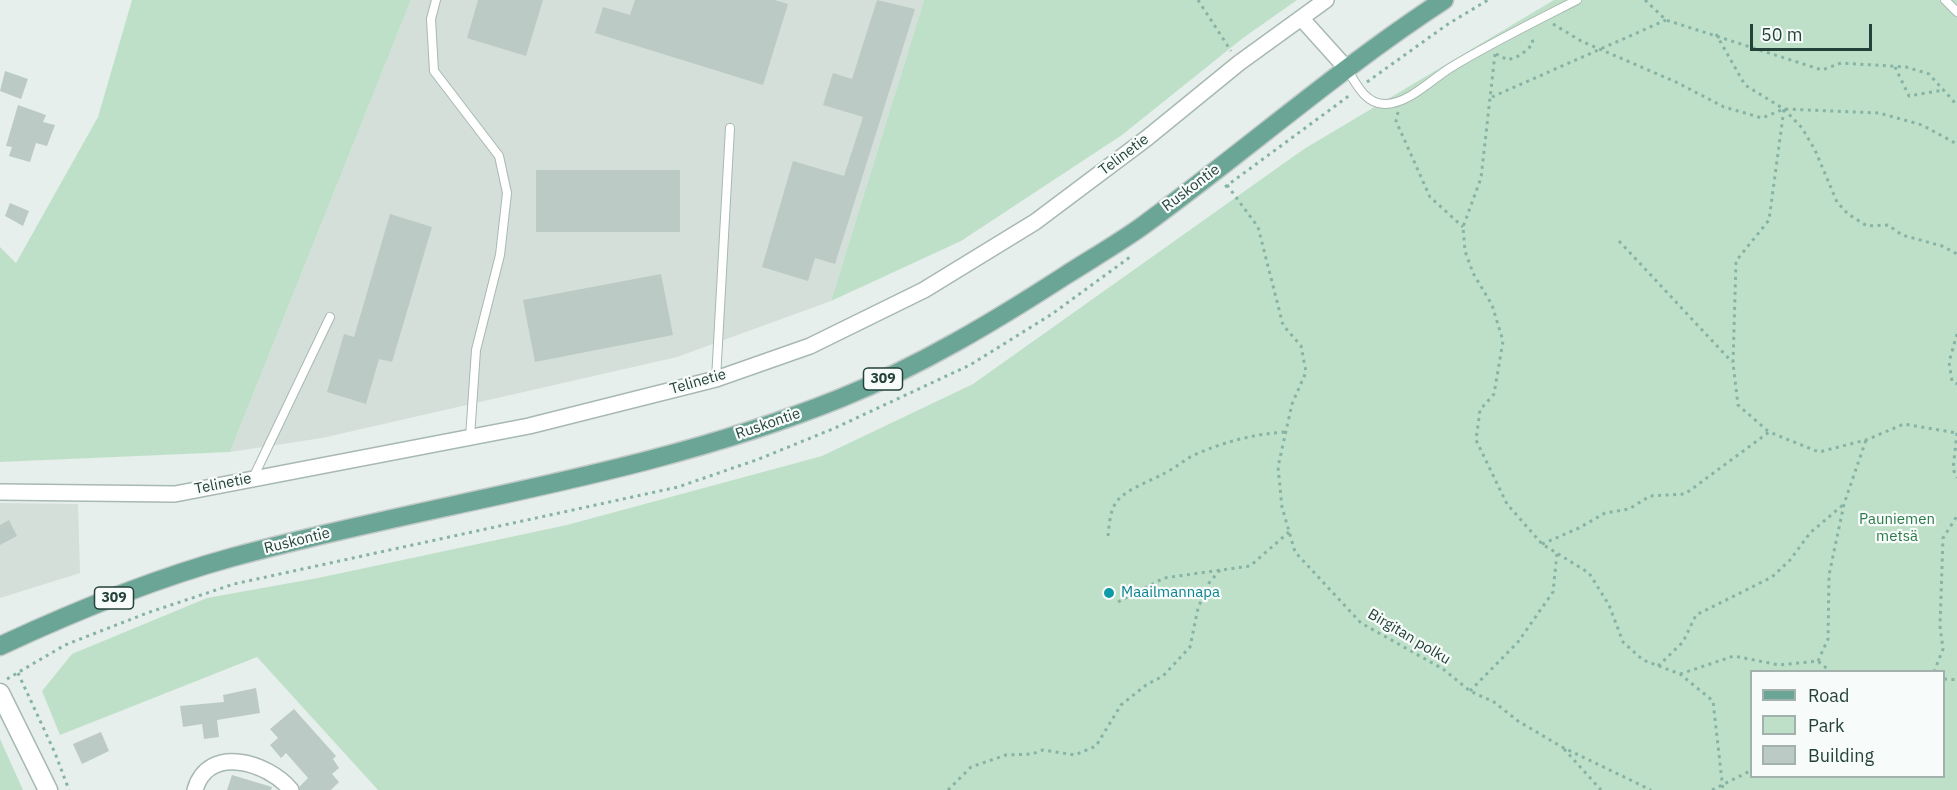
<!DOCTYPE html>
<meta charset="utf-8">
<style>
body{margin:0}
#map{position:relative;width:1957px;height:790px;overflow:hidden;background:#e6efeb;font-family:"IBM Plex Sans",sans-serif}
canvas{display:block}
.legend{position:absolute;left:1750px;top:670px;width:195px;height:108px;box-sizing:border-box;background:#f7fbf9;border:2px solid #a3b1ad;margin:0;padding:8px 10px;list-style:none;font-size:18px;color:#24423a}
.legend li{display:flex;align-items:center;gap:12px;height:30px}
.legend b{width:30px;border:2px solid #a3b1ad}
.scale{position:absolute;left:1750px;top:24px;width:122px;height:27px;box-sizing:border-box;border:3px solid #24423a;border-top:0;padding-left:8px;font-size:18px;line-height:21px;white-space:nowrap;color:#24423a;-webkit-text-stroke:4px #f7fbf9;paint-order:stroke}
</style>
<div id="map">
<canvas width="1957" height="790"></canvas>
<ul class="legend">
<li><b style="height:8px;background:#6aa596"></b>Road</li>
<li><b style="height:16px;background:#bfe0c8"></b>Park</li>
<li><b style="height:16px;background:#bbcac4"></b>Building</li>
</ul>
<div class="scale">50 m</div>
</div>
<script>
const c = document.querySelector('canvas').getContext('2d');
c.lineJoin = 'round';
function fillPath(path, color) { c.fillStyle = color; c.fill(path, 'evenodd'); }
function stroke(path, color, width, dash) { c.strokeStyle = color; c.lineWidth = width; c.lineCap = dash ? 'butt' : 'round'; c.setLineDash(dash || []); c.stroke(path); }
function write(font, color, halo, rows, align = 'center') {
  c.font = font + ' "IBM Plex Sans",sans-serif'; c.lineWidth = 4.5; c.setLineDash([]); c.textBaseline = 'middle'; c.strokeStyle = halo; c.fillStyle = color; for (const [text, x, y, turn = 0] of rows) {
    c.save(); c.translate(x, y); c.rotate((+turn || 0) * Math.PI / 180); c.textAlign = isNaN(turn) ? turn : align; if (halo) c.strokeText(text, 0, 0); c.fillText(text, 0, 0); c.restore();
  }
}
const built = new Path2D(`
 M411 0H924L831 301 677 357 322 438 230 452Z
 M0 503 78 504 80 573 0 598Z`);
const green = new Path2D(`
 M132 0H411L230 452 0 462V247L16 263 98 117Z
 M924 0H1297L1243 38 1122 135 961 241 831 301Z
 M1554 0H1957V790H378L257 657 60 735 42 691 72 654 207 598 318 578 567 525 822 456 973 384 1304 149ZM1752 672H1944V776H1752Z
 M0 739 23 790H0Z`);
const building = new Path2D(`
 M478 0H543L526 56 467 38Z
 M635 0H775L788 4 763 85 595 33 603 7 630 15Z
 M877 0 915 9 835 264 815 258 808 281 762 267 793 161 844 176 863 117 823 105 833 73 852 79Z
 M5 71 28 79 21 99 0 91Z
 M18 105 46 115 43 122 55 125 47 146 36 143 30 162 9 156 12 147 6 146Z
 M536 170H680V232H536Z
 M10 203 29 211 23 226 5 216Z
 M390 214 432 227 392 362 379 359 366 404 327 392 344 334 354 337Z
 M661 274 673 335 535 362 523 300Z
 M9 520 17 536 0 545V525Z
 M256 688 260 713 217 720 219 737 204 739 202 724 183 727 180 706 224 702 223 695Z
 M294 709 336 756 333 759 339 768 332 774 339 782 331 790H300V786L308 778 286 753 281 758 270 745 278 738 270 729Z
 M101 732 109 751 82 764 73 744Z
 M232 775 272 787 271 790H227Z`);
const path = new Path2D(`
 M1198 0 1231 51
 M1645 0 1666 20 1822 70 1841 63 1906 67 1929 74 1957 105
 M1553 24 1581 41 1676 82 1724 107 1762 118 1784 109 1879 113 1922 125 1957 144
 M1716 34 1745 85 1784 109 1769 220 1736 261 1733 363 1738 405 1769 432
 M1495 54 1481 178 1463 227 1465 251 1473 273 1492 305 1503 341 1494 394 1480 410 1476 440 1507 504 1542 544 1589 573 1609 605 1623 642 1643 660 1680 674 1713 701 1723 790
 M1496 54 1508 60 1521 55 1533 44 1532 37
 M1895 67 1909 96 1944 90
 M1367 82 1448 24 1488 0
 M1492 97 1666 20
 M1784 109 1802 128 1815 150 1837 202 1848 214 1867 226 1888 225 1902 235 1942 246 1957 254
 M1398 112 1396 121 1430 197 1463 227
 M1227 185 1258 227 1283 325 1301 346 1306 372 1292 404 1278 467 1282 507 1295 552 1361 623 1443 669 1470 691 1494 702 1518 721 1562 747 1651 790
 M1225 187 1350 95
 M1619 241 1732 362
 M1957 334 1949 362 1952 381 1957 384
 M1957 433 1953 469 1957 478
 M1108 536C1109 526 1110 510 1117 501 1128 488 1151 481 1165 473 1175 468 1183 461 1192 456 1223 442 1253 434 1286 432
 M1542 544 1579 528 1605 513 1629 509 1650 496 1685 494 1769 432 1819 452 1866 440 1904 424 1957 433
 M1118 602 1164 578 1250 566 1289 532
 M1818 661 1828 639 1829 575 1844 504 1866 440
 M1658 666 1683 642 1696 615 1772 577 1790 560 1810 533 1844 504
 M1934 672 1943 649 1940 626 1943 538 1957 516
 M18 673 55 753 69 790
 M1680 674 1734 656 1779 665 1818 661 1831 672
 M7 679 65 645 147 613 234 584 678 487 759 459 835 428 970 365 1052 314 1130 257
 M1944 679 1957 680
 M1470 691 1518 642 1553 592 1557 553
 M1564 749 1601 790
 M948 790 971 767 1006 755 1032 754 1043 750 1075 755 1096 746 1121 705 1146 685 1163 676 1190 647 1198 608 1209 583 1220 570
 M1712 790 1752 770`);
const service = new Path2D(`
 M436 0 431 19 434 71 499 156 507 193 500 255 476 350 470 437
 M1945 0 1957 12
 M1347 69C1356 84 1366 105 1386 104 1409 103 1431 80 1450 68 1491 43 1534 22 1577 0
 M716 379 730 128
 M253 478 330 317`);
const minor = new Path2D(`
 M1302 19 1347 69
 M0 492 175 494 529 426 716 379 810 346 924 290 1035 222 1147 138 1239 63 1326 0
 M195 790C208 744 268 762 291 790`);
const tertiary = new Path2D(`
 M0 693 48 790`);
const primary = new Path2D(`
 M0 646C75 611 153 579 233 557 435 502 645 477 841 398 920 366 995 321 1066 275 1091 259 1117 244 1141 227 1243 153 1338 69 1444 0`);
const markers = [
 [1109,593,6,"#0f9aa8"]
];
const shields = [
 [883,379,39],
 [114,598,39]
];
const shieldNames = [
 ["309",883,379],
 ["309",114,598]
];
const streetNames = [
 ["Telinetie",1124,155,-37],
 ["Ruskontie",1191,188,-37],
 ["Telinetie",698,382,-16],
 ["Ruskontie",768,424,-19],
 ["Telinetie",223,484,-11],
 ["Ruskontie",297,541,-14],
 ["Birgitan polku",1409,637,31]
];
const parkNames = [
 ["Pauniemen",1897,520],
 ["metsä",1897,537]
];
const cultureNames = [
 ["Maailmannapa",1121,593]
];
fillPath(built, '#d4dfda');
fillPath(green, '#bfe0c8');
fillPath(building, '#bbcac4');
stroke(service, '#a8b8b2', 10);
stroke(minor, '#a8b8b2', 18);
stroke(tertiary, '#a8b8b2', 21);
stroke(primary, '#c2cac8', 21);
stroke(path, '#86b3a5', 3, [3, 4.5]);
stroke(service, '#fff', 8);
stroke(minor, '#fff', 15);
stroke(tertiary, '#fff', 18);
stroke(primary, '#6aa596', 18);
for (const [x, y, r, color] of markers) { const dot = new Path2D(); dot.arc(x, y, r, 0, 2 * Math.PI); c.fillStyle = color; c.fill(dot); stroke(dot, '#f7fbf9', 2); }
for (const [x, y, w] of shields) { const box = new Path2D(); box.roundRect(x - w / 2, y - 11, w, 22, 4.5); c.fillStyle = '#f7fbf9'; c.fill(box); stroke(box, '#24423a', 1.5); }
write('bold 14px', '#24423a', null, shieldNames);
write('15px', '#24423a', '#f7fbf9', streetNames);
write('15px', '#2d7a4b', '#f7fbf9', parkNames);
write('15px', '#0d838f', '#f7fbf9', cultureNames, 'left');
</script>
